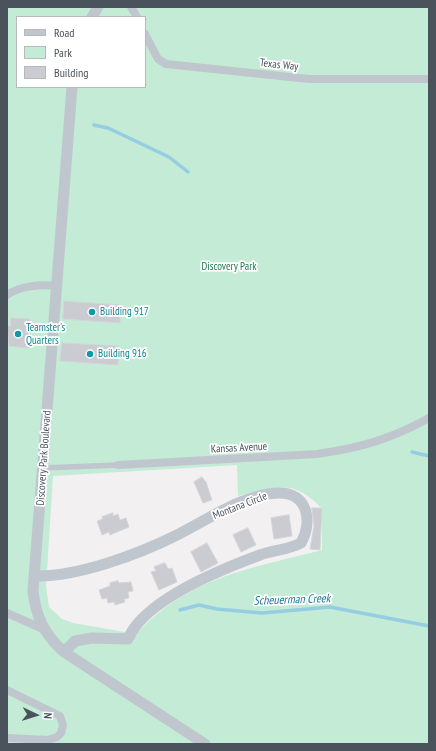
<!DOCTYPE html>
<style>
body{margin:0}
#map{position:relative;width:436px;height:751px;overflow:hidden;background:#f2f0f0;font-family:"PT Sans Narrow",sans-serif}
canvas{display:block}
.frame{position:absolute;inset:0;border:8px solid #4a525b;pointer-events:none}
.legend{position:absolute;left:16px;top:16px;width:130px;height:72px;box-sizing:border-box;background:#fff;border:1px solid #b7babd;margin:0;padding:5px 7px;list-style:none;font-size:12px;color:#4a525b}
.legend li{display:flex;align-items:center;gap:8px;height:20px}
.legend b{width:20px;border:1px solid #b7babd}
.north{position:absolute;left:16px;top:695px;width:40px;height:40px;-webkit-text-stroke:3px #fff;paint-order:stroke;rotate:94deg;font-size:11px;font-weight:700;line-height:16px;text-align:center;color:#4a525b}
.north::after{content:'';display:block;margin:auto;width:14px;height:18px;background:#4a525b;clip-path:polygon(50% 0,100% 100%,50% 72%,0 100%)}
</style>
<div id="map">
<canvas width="436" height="751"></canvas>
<div class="frame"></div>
<ul class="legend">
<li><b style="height:5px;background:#c0c6cd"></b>Road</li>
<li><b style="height:11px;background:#c3ebd5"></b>Park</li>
<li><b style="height:11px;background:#cbccd2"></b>Building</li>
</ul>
<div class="north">N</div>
</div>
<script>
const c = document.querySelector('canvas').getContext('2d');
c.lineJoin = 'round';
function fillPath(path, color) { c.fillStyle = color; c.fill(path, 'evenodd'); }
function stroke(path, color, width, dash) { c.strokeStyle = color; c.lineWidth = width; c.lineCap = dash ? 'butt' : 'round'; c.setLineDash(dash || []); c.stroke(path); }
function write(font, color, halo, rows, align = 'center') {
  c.font = font + ' "PT Sans Narrow",sans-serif'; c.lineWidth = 3.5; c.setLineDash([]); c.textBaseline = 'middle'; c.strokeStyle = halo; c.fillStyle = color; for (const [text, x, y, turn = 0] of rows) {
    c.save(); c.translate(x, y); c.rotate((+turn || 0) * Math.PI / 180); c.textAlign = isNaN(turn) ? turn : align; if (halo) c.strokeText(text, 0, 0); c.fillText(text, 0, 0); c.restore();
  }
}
const green = new Path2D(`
 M7 7H429V744H7ZM17 17H145V87H17ZM237 465 238 496C254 492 282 483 297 490 307 494 314 501 322 508V550C249 569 191 576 136 634L73 623 62 619 49 607 46 586 53 476Z`);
const stream = new Path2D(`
 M94 125 108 128 169 157 188 172
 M412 452 429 456
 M180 610 199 605 217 609 262 613 330 607 429 626`);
const building = new Path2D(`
 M64 301 121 305 120 323 63 319Z
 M11 318 30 319 28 348 9 346 7 326H10Z
 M62 343 119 346 118 365 60 361Z
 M202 477 206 482 212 500 203 503 194 482Z
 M312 508H322L320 550 310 549 314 526Z
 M113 513V516L118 514 120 520 126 518 129 527 110 535 109 532 102 535 97 521 103 519 102 517Z
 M289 515 292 536 274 539 271 518Z
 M248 528 256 545 241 552 233 535Z
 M207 543 218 563 201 572 191 552Z
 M165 563 168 569 172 568 177 582 159 590 151 572 156 571 154 567Z
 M118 581 119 583 131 582 133 591 128 592 129 598 124 599 125 602 115 605 114 602 108 603 107 598 102 599 99 590 110 586V583Z`);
const service = new Path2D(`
 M43 468 118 465`);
const pedestrian = new Path2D(`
 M131 7 137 17
 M145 34 158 59 166 64 309 79H429
 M7 295C20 286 40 284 56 286
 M118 465 317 454C360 448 391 439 429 418
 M7 613 43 629
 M7 690 60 716 63 725 61 733 57 737 48 740 7 738`);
const minor = new Path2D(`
 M92 17 98 7
 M72 87 33 591C36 617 44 634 64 652L205 744
 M35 576C78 577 139 554 177 535 207 520 244 494 278 493 308 492 313 522 301 543 288 550 273 550 260 555 222 569 144 600 128 639L92 638 75 641 64 652`);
const markers = [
 [92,312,4,"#0f9aa8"],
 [18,334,4,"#0f9aa8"],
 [90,354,4,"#0f9aa8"]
];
const streetNames = [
 ["Texas Way",279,65,6],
 ["Kansas Avenue",239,448,-3],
 ["Discovery Park Boulevard",44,458,-86],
 ["Montana Circle",240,506,-21]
];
const parkNames = [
 ["Discovery Park",229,267]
];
const cultureNames = [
 ["Building 917",100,312],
 ["Teamster's",26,328],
 ["Quarters",26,341],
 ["Building 916",98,354]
];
const waterNames = [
 ["Scheuerman Creek",292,600,-2]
];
fillPath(green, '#c3ebd5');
stroke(stream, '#95cee3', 3.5);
fillPath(building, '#cbccd2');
stroke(building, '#d4d6da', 1);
stroke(service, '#c0c6cd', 5.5);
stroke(pedestrian, '#c0c6cd', 8);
stroke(minor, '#c0c6cd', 11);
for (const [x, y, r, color] of markers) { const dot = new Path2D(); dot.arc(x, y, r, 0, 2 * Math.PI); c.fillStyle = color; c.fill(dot); stroke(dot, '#fff', 1.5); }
write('11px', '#4a525b', '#fff', streetNames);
write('11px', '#217651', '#fff', parkNames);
write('11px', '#0d838f', '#fff', cultureNames, 'left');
write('italic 12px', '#1c799c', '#fff', waterNames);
</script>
